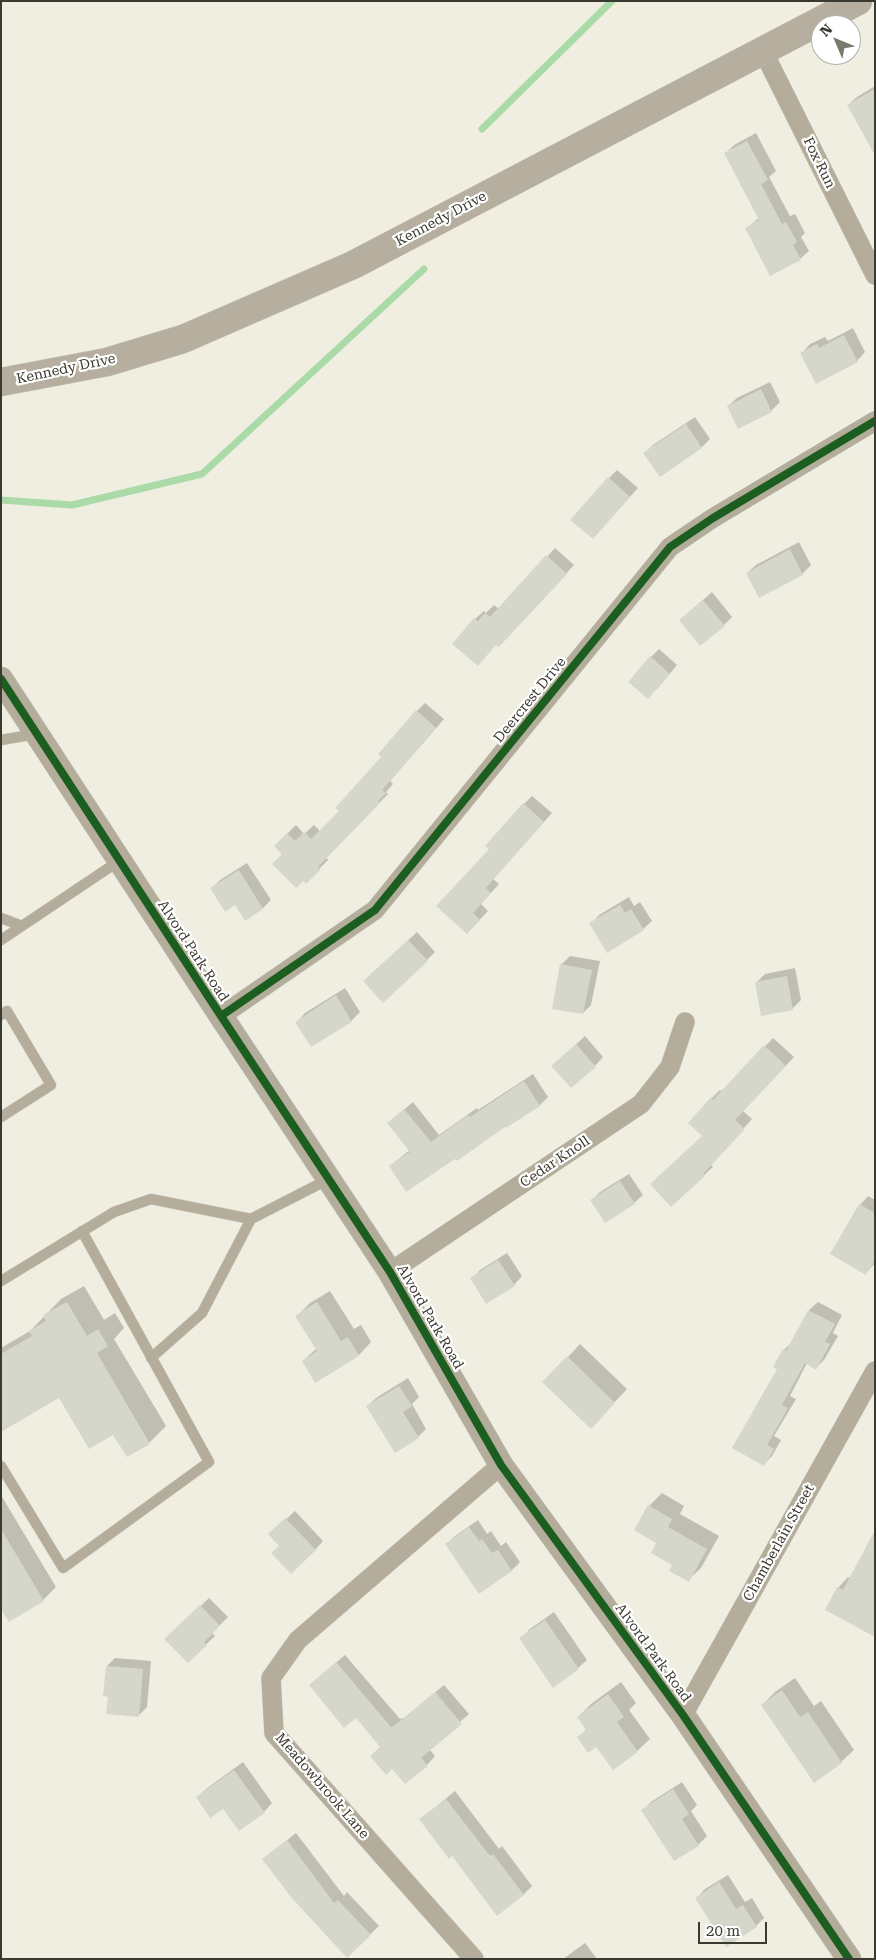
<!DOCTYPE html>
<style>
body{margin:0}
#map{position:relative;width:876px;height:1960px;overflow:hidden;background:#f0eee0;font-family:"Roboto Serif",serif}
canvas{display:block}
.frame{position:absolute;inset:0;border:2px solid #3b3a30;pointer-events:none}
.north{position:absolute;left:811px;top:15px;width:50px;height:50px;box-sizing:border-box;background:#fff;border:1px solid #b1b0ac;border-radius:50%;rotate:315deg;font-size:14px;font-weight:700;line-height:20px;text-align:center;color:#3b3a30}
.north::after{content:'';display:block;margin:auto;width:18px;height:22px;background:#7a796e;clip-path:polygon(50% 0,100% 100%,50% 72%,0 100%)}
.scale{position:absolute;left:698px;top:1922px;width:69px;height:22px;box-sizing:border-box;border:2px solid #3b3a30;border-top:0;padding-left:6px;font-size:15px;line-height:18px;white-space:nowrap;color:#3b3a30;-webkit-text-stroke:4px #fff;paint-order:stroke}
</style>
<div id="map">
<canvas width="876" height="1960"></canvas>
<div class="frame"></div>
<div class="north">N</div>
<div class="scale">20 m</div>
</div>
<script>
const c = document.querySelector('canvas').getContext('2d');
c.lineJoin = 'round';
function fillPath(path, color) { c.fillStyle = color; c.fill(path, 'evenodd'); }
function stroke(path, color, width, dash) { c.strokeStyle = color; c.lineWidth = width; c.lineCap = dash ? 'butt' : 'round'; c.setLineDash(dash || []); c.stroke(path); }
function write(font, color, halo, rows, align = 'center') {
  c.font = font + ' "Roboto Serif",serif'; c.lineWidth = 4.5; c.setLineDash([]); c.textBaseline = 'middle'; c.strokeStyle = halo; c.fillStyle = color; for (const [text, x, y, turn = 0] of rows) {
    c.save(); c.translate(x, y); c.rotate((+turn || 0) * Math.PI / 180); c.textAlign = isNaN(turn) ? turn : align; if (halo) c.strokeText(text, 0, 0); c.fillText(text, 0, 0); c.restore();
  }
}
const shadow = new Path2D(`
 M875 86V155L848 105 857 97Z
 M756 133 776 171 769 177 790 216 795 214 805 233 801 237 809 251 800 259 747 228 759 218 725 154 734 145Z
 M853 328 865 352 857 361 802 353 810 344 825 337 828 341Z
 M770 382 780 402 771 411 739 427 728 406 737 398Z
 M695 417 710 439 702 447 660 475 645 453 653 445Z
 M617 470 638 488 601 529 609 478Z
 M799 542 811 565 802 574 759 597 747 573 756 565Z
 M555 548 574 565 499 646 475 619 484 611 486 613 494 605 499 609Z
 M712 592 732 617 724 625 680 620Z
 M659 649 677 665 657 689 651 657Z
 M425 703 444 719 390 781 393 784 386 792 388 794 326 857 328 860 306 882 275 846 296 825 304 834 314 825 320 831 340 811 417 711Z
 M532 796 552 813 493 879 499 884 481 904 488 911 467 933 490 849 524 804Z
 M247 863 271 900 263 908 235 904 212 888 220 880Z
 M629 897 634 906 640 902 652 921 643 929 591 924 599 915Z
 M417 932 435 952 427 960 373 973Z
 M570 956 600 961 591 1005 583 1013 553 1008 562 964Z
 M795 968 801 1000 792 1009 757 982 765 974Z
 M345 988 360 1012 351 1021 311 1045 297 1022 305 1013Z
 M585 1036 603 1057 595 1066 561 1058Z
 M773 1038 794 1057 743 1111 752 1119 711 1165 713 1167 671 1205 704 1136 712 1098 720 1090 722 1092Z
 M533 1074 548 1097 540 1105 506 1127 505 1125 456 1157 390 1166 410 1150 388 1123 413 1102 439 1135 477 1108 478 1110Z
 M629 1174 643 1195 634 1203 592 1200 600 1192Z
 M868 1196 875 1200V1263L866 1273 860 1205Z
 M507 1253 522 1276 514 1285 472 1279 480 1270Z
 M84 1286 104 1320 115 1313 124 1328 114 1339 166 1426 149 1443 114 1433 59 1397 1 1425V1348L30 1331 61 1299Z
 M330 1291 354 1329 361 1325 371 1342 359 1355 316 1381 303 1361 317 1348 297 1316 310 1303Z
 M818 1302 842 1315 833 1333 838 1336 824 1360 816 1368 807 1363 790 1396 796 1399 774 1436 781 1440 772 1456 764 1464 778 1369 784 1350 792 1342 809 1310Z
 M580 1344 627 1389 591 1427 568 1357Z
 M408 1378 419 1397 412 1404 426 1429 418 1437 368 1406 376 1398Z
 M662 1493 684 1506 680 1514 719 1536 701 1568 688 1580 658 1543 649 1506Z
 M1 1495 56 1587 43 1600 1 1607Z
 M295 1511 323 1541 315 1550 281 1546 270 1534Z
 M478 1520 487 1534 491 1531 501 1546 506 1542 520 1562 512 1570 480 1592 446 1544 455 1536Z
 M848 1577 850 1578 875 1635 838 1588Z
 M209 1598 228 1617 212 1633 215 1636 188 1661 166 1639Z
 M554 1612 587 1660 578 1668 521 1638 530 1629Z
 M345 1655 400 1719 404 1718 444 1685 469 1714 429 1749 435 1756 427 1765 381 1746 356 1716 319 1677Z
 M115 1658 151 1661 147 1707 138 1716 107 1666Z
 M795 1678 814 1706 821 1701 854 1750 841 1762 762 1705 775 1692Z
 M621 1682 636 1703 629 1710 650 1739 637 1751 597 1745 579 1737 587 1729 578 1717 591 1704Z
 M243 1762 272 1803 264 1812 224 1808 197 1797 206 1789Z
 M682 1782 697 1805 691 1811 707 1836 698 1845 675 1860 643 1810 651 1802Z
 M455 1791 499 1849 502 1846 532 1886 523 1895 452 1854 421 1819Z
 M296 1833 344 1896 347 1892 379 1926 347 1956 263 1859Z
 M728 1875 745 1902 752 1898 764 1918 756 1926 697 1898 705 1889Z
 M585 1943 597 1959H563Z`);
const stream = new Path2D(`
 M482 129 612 1
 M1 500 72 505 202 474 424 269`);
const building = new Path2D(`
 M875 89V155L847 105Z
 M747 141 768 180 761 184 782 224 786 222 797 242 793 245 801 260 770 276 745 228 759 220 724 153Z
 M844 335 858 362 816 384 800 353 817 344 819 348Z
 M761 389 772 412 738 429 727 406Z
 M686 424 702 448 660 477 643 453Z
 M608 477 630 497 593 539 570 520Z
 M790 549 803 575 759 598 746 573Z
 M546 555 567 574 499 647 496 645 478 666 452 644 474 618 478 621 485 613 490 617Z
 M703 600 725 626 700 646 679 620Z
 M650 656 670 674 648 699 628 682Z
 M416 710 436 728 382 790 386 793 378 801 380 803 318 867 321 869 306 884 303 881 296 888 272 864 282 854 274 846 287 833 295 841 304 832 311 839 339 811 335 808 381 757 378 754Z
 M523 803 544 822 486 888 491 893 473 913 480 920 467 934 436 906 489 849 485 846Z
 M239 870 263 909 245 921 235 905 225 912 210 888Z
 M620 905 625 913 631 909 644 930 607 953 589 923Z
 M408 940 428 961 383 1003 363 981Z
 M560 964 592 970 583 1014 552 1009Z
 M787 976 793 1010 761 1016 755 982Z
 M336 995 352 1022 311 1047 295 1022Z
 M576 1044 596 1067 571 1088 551 1066Z
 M764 1045 786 1066 735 1120 745 1129 703 1174 705 1176 671 1207 650 1184 702 1136 688 1123 711 1097 713 1100Z
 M524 1081 540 1106 506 1128 505 1127 457 1161 455 1159 406 1192 389 1166 410 1152 387 1123 404 1109 431 1142 468 1115 470 1117Z
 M620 1181 635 1204 605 1223 590 1200Z
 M859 1204 875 1213V1260L866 1275 830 1254Z
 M498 1260 515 1286 486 1304 470 1278Z
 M67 1302 87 1336 98 1329 108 1346 97 1353 150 1444 127 1457 113 1435 89 1449 59 1398 1 1432V1354L32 1336 29 1331 46 1321 43 1315Z
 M317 1302 341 1341 348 1337 359 1356 315 1383 302 1361 317 1351 295 1316Z
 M808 1310 835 1324 825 1342 830 1344 816 1370 805 1363 782 1405 788 1408 767 1445 774 1449 764 1466 732 1448 777 1369 773 1367 783 1349 786 1351Z
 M567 1356 615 1403 591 1429 542 1382Z
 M399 1386 412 1406 403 1412 419 1438 395 1453 366 1406Z
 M648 1505 672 1519 668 1527 707 1549 689 1582 669 1571 672 1565 651 1553 656 1543 634 1530Z
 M285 1518 316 1550 291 1574 271 1553 279 1546 268 1534Z
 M469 1527 479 1541 482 1539 492 1553 498 1550 512 1571 479 1594 445 1544Z
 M1 1529 44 1601 9 1622 1 1609Z
 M875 1530V1637L825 1610 837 1587 843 1590Z
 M200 1605 220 1626 204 1642 207 1645 188 1663 164 1639Z
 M545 1620 579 1669 553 1688 519 1638Z
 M336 1662 391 1727 394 1726 435 1692 462 1724 421 1758 428 1766 405 1784 392 1769 386 1775 370 1756 380 1747 356 1718 344 1728 309 1685Z
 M106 1666 143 1669 139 1717 106 1714 108 1697 103 1696Z
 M782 1690 800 1717 808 1712 842 1763 814 1783 761 1705Z
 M608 1694 624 1717 617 1722 638 1752 613 1770 596 1747 588 1753 577 1737 586 1730 577 1717Z
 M234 1770 265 1813 239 1831 223 1809 210 1818 196 1797Z
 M673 1789 689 1814 682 1819 699 1846 674 1861 641 1810Z
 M446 1799 490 1856 493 1854 524 1895 497 1916 452 1856 449 1859 419 1819Z
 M287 1840 334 1903 338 1900 371 1935 347 1958 291 1897 262 1859Z
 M719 1882 736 1909 743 1905 757 1927 726 1947 695 1898Z`);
const service = new Path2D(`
 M1 740 36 734
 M1 918 22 926
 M1 940 119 861
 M1 1015 7 1011 51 1085 1 1117
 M1 1281 114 1212 151 1199 251 1219 329 1179
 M151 1358 202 1313 251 1219
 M1 1466 63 1568 209 1462 82 1231`);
const minor = new Path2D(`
 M763 51 875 275
 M221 1016 375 910 670 547 713 518 875 421
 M390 1272 641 1104 670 1067 685 1022
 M683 1715 875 1371
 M474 1959 274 1733 271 1678 298 1640 501 1465`);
const tertiary = new Path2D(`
 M1 679 221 1016 390 1272 501 1465 683 1715 849 1959`);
const primary = new Path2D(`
 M1 382 107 362 183 339 353 265 858 1`);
const cycleway = new Path2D(`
 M1 679 221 1016 390 1272 501 1465 683 1715 849 1959
 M221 1016 375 910 670 547 713 518 875 421`);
const streetNames = [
 ["Fox Run",819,163,64],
 ["Kennedy Drive",441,219,-28],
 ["Kennedy Drive",66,369,-12],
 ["Deercrest Drive",530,700,-51],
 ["Alvord Park Road",193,951,57],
 ["Cedar Knoll",555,1162,-34],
 ["Alvord Park Road",430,1317,60],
 ["Chamberlain Street",779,1543,-61],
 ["Alvord Park Road",653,1653,54],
 ["Meadowbrook Lane",322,1786,49]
];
fillPath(shadow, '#0003');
stroke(stream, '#aadaa7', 7);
fillPath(building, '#d6d7cb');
stroke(service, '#cac9be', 11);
stroke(minor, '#cac9be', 20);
stroke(tertiary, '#cac9be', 25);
stroke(primary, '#cac9be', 29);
stroke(service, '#b4ad9b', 10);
stroke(minor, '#b4ad9b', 19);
stroke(tertiary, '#b4ad9b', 24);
stroke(primary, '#b6af9f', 28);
stroke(cycleway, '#1b5e20', 8);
write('14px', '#3b3a30', '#fff', streetNames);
</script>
